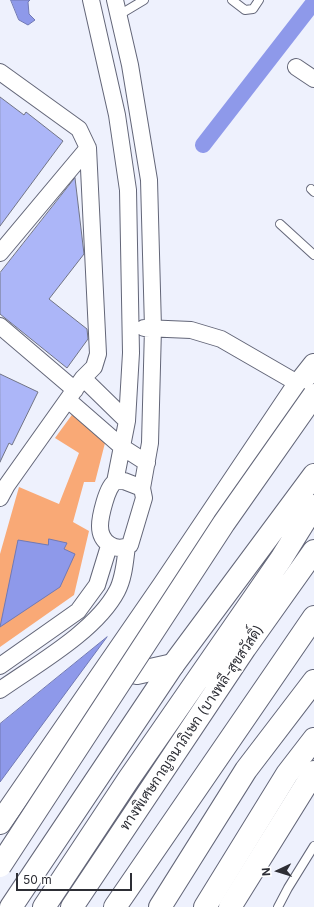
<!DOCTYPE html>
<meta charset="utf-8">
<style>
body{margin:0}
#map{position:relative;width:314px;height:907px;overflow:hidden;background:#eef1fd;font-family:Inter,sans-serif}
canvas{display:block}
.north{position:absolute;left:258px;top:851px;width:40px;height:40px;-webkit-text-stroke:3px #fff;paint-order:stroke;rotate:266deg;font-size:11px;font-weight:700;line-height:16px;text-align:center;color:#2d2e35}
.north::after{content:'';display:block;margin:auto;width:14px;height:18px;background:#2d2e35;clip-path:polygon(50% 0,100% 100%,50% 72%,0 100%)}
.scale{position:absolute;left:16px;top:873px;width:116px;height:18px;box-sizing:border-box;border:2px solid #2d2e35;border-top:0;padding-left:5px;font-size:12px;line-height:14px;white-space:nowrap;color:#2d2e35;-webkit-text-stroke:3px #fff;paint-order:stroke}
</style>
<div id="map">
<canvas width="314" height="907"></canvas>
<div class="north">N</div>
<div class="scale">50 m</div>
</div>
<script>
const c = document.querySelector('canvas').getContext('2d');
c.lineJoin = 'round';
function fillPath(path, color) { c.fillStyle = color; c.fill(path, 'evenodd'); }
function stroke(path, color, width, dash) { c.strokeStyle = color; c.lineWidth = width; c.lineCap = dash ? 'butt' : 'round'; c.setLineDash(dash || []); c.stroke(path); }
function write(font, color, halo, rows, align = 'center') {
  c.font = font + ' Inter,Sarabun,sans-serif'; c.lineWidth = 3; c.setLineDash([]); c.textBaseline = 'middle'; c.strokeStyle = halo; c.fillStyle = color; for (const [text, x, y, turn = 0] of rows) {
    c.save(); c.translate(x, y); c.rotate((+turn || 0) * Math.PI / 180); c.textAlign = isNaN(turn) ? turn : align; if (halo) c.strokeText(text, 0, 0); c.fillText(text, 0, 0); c.restore();
  }
}
const green = new Path2D(`
 M74 412 105 443 95 482H84L73 522 89 531 74 595 0 647V554L19 487 59 504 79 453 55 438Z`);
const water = new Path2D(`
 M11 0H30L28 2 29 14 35 20 28 25 19 20Z
 M49 539 67 543 64 549 75 554 60 587 0 627 18 540 48 545Z
 M107 637 0 782V724Z`);
const canal = new Path2D(`
 M203 145 314 2`);
const building = new Path2D(`
 M0 97 24 115 26 112 63 141 0 226Z
 M75 178 84 254 49 299 87 329 88 339 67 368 0 314V273Z
 M0 374 38 392 12 445 9 443 0 462Z`);
const lane = new Path2D(`
 M232 0 245 10 253 9 259 0
 M119 15 144 0
 M311 189 314 192
 M280 224 314 255
 M278 907 288 888 314 846`);
const street = new Path2D(`
 M91 0 117 115 128 190 131 353 127 421 115 482
 M115 0 130 65 149 180 153 328 150 443 142 488
 M296 67 314 79
 M0 72 79 129 88 148 98 354 94 367 83 378 7 485 0 498
 M0 253 88 148
 M0 326 75 390
 M144 328 191 330 221 339 299 384
 M83 378 127 421
 M68 400 122 447 147 463
 M124 481 142 488 144 498 130 545C115 553 100 542 100 526 100 517 107 486 115 482 117 481 122 481 124 481Z
 M0 666 78 611 97 585 109 546
 M0 690C37 664 96 631 117 591 124 578 125 561 127 546`);
const secondary = new Path2D(`
 M111 668 137 673 173 665
 M0 823 164 585 299 384 314 365
 M230 907 314 772`);
const highway = new Path2D(`
 M11 907 173 665 314 475
 M44 907 128 780 281 559 314 506
 M72 907 245 648 314 551
 M115 907 314 617
 M160 907 246 770 314 681
 M205 907 287 774 314 739`);
const highwayBridge = new Path2D(`
 M0 866 224 523 314 395`);
const streetNames = [
 ["ทางพิเศษกาญจนาภิเษก (บางพลี-สุขสวัสดิ์)",192,728,-56]
];
fillPath(green, '#f9a976');
fillPath(water, '#8e99ea');
stroke(water, '#7179b4', 1);
stroke(canal, '#8e99ea', 16);
fillPath(building, '#acb6f8');
stroke(building, '#717485', 1);
stroke(lane, '#636678', 10);
stroke(street, '#636678', 18);
stroke(secondary, '#636678', 24);
stroke(highway, '#636678', 24);
stroke(lane, '#fff', 8);
stroke(street, '#fff', 16);
stroke(secondary, '#fff', 22);
stroke(highway, '#fff', 22);
stroke(highwayBridge, '#636678', 24, []);
stroke(highwayBridge, '#fff', 22);
write('14px', '#2d2e35', '#fff', streetNames);
</script>
